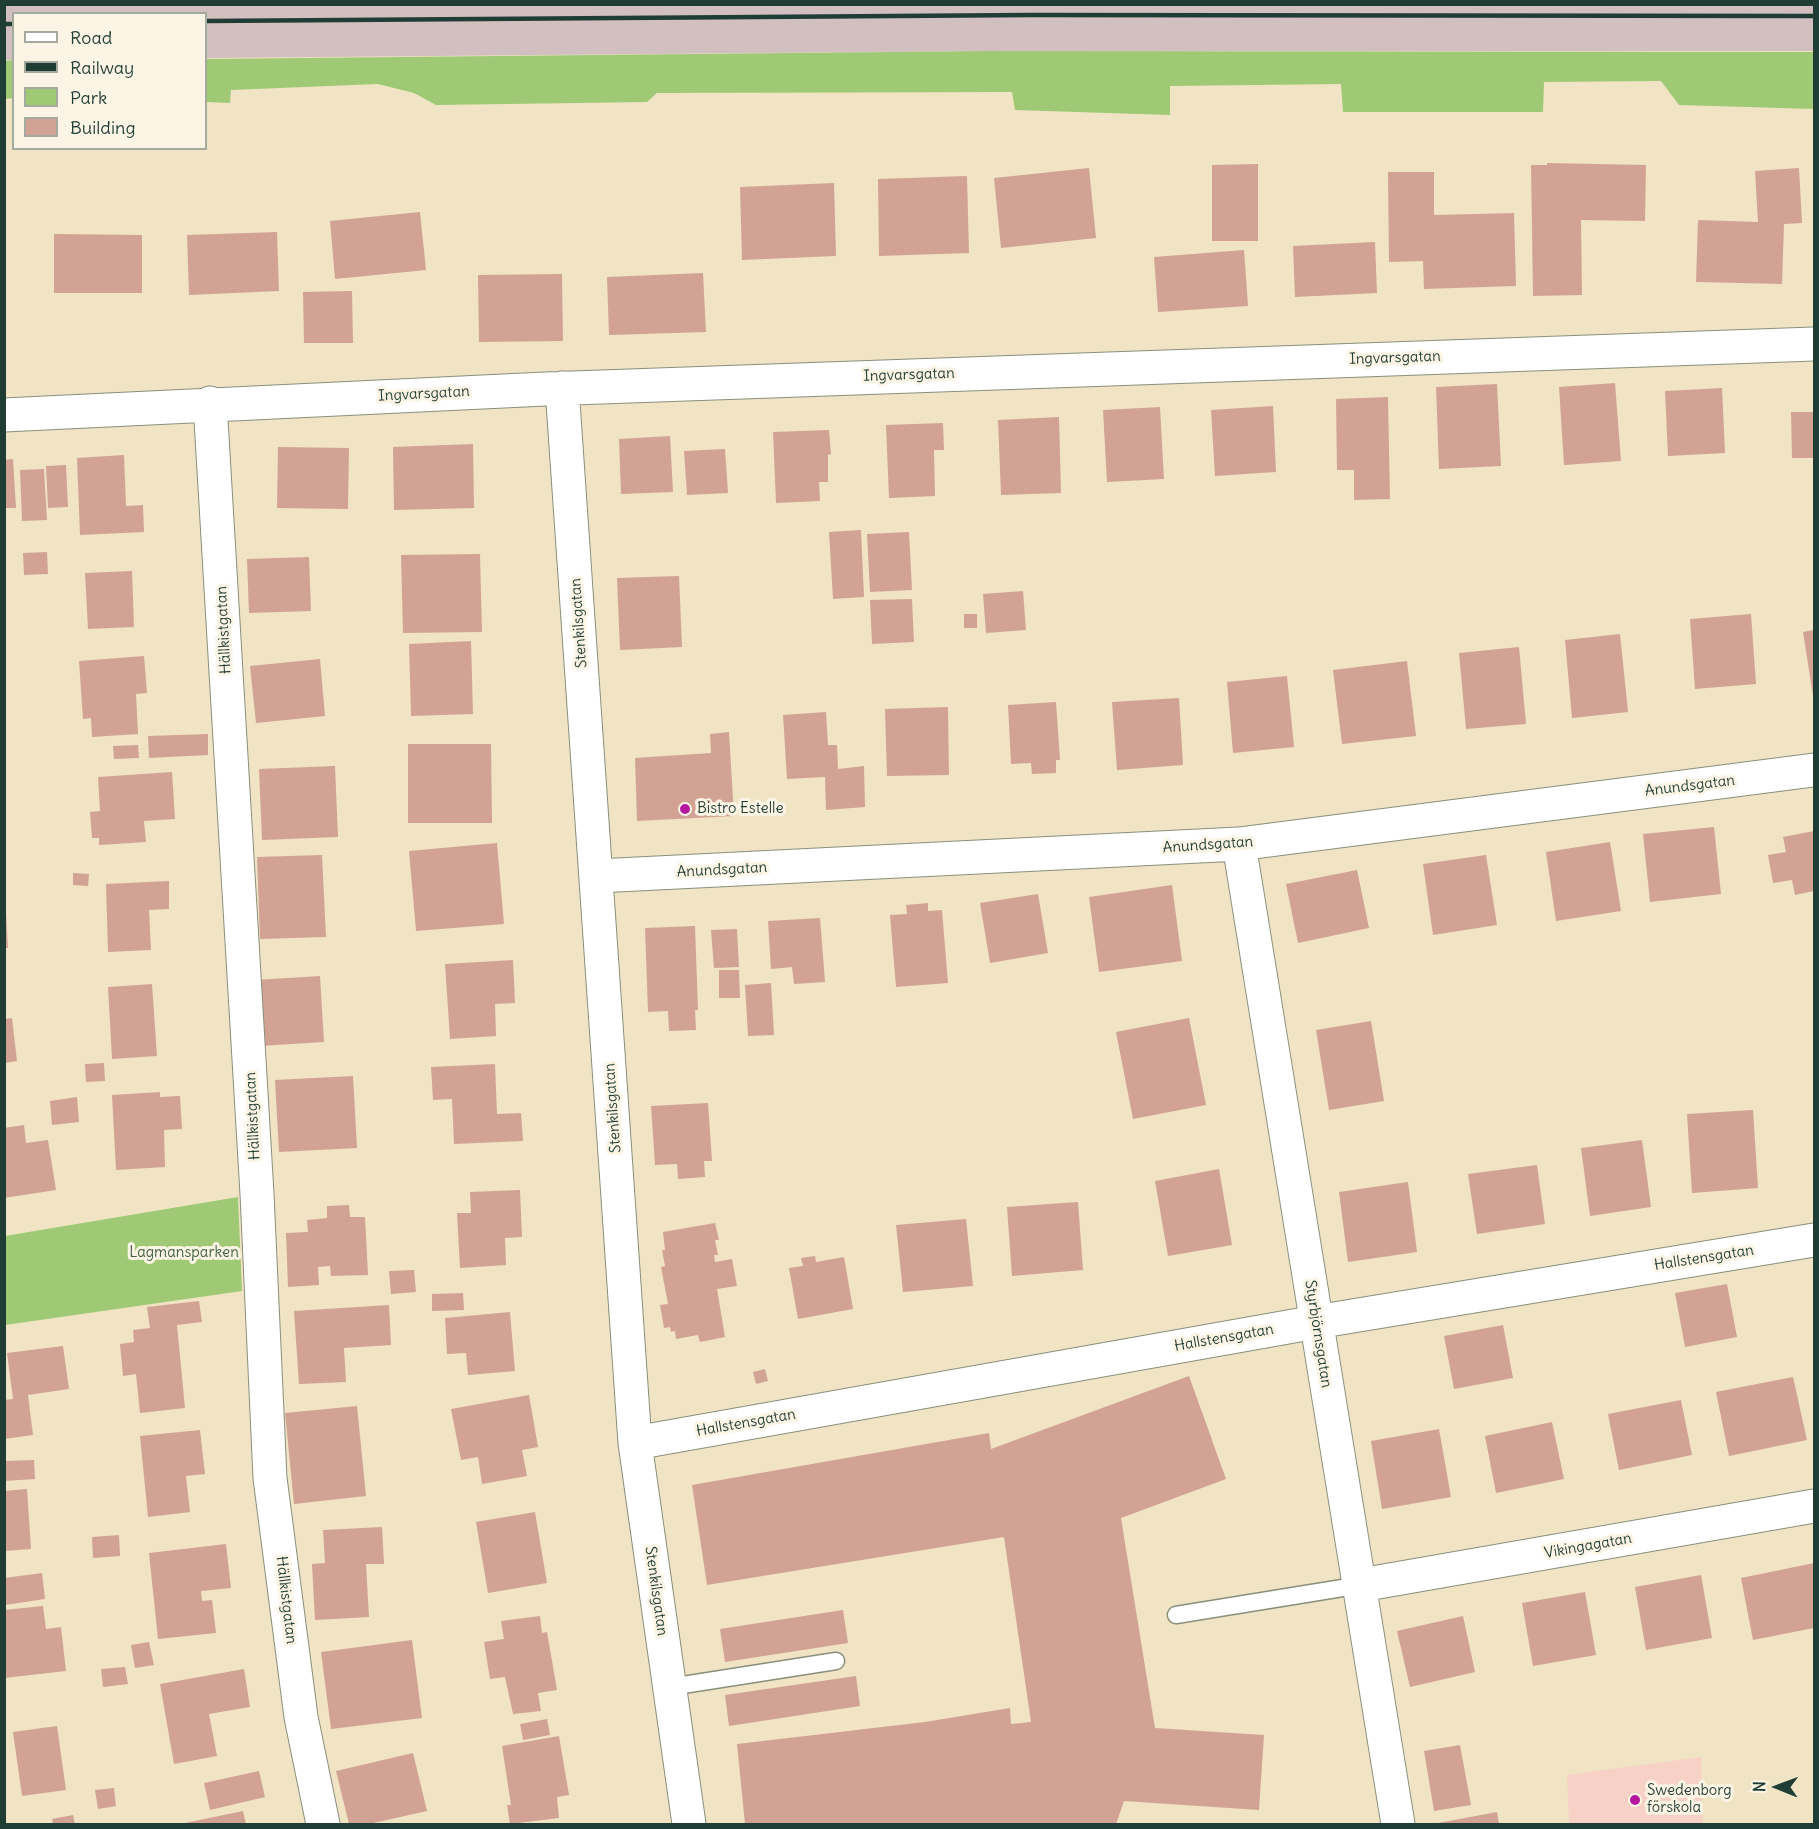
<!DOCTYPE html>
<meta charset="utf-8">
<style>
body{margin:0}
#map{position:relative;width:1819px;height:1829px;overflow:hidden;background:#f0e4c5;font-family:Delius,sans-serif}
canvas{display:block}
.frame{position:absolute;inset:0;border:6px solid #1f3d34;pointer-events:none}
.legend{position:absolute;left:12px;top:12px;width:195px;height:138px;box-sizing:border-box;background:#fcf5e5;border:2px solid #a4ab9e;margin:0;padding:8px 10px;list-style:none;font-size:18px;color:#1f3d34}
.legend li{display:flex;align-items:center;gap:12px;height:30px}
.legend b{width:30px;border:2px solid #a4ab9e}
.north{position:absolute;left:1747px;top:1757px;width:60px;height:60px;-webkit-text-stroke:4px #fcf5e5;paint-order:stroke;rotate:271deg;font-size:16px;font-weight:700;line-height:24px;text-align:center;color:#1f3d34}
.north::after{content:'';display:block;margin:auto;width:21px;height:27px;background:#1f3d34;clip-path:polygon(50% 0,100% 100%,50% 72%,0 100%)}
</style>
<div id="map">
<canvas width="1819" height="1829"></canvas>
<div class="frame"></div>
<ul class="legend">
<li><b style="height:8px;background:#fff"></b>Road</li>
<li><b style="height:8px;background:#1f3d34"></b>Railway</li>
<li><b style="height:16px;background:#9fc975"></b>Park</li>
<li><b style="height:16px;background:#d2a295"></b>Building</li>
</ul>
<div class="north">N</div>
</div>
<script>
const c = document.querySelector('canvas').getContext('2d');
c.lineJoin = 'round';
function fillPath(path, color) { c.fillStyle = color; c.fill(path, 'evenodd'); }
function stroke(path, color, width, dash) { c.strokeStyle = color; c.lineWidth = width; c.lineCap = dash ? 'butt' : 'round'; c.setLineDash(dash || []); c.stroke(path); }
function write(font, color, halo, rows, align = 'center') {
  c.font = font + ' Delius,sans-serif'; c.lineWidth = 6; c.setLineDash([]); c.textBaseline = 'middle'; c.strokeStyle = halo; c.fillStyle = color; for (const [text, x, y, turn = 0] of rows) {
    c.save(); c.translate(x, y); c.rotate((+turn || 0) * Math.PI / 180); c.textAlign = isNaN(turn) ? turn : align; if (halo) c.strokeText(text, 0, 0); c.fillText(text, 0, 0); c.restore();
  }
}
const built = new Path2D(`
 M1701 1757 1703 1824H1569L1567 1775Z`);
const industrial = new Path2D(`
 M1814 4V51H988L206 58V14H14L13 60H4L5 4Z`);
const green = new Path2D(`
 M988 51 1814 52V109L1679 105 1661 81 1544 82 1543 112H1343L1341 84 1170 86V115L1015 110 1012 92 657 93 647 102 436 105 414 93 378 84 231 90 230 103 206 102V59Z
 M13 60V98L5 99V61Z
 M238 1197 242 1291 5 1325V1236Z`);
const building = new Path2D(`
 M1547 163 1646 165 1645 221 1581 220 1582 295 1533 296 1531 165H1547Z
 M1258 164V241H1212V165Z
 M1089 168 1096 238 1001 248 994 178Z
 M1799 168 1802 223 1784 224 1782 284 1696 282 1698 220 1758 222 1755 171Z
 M1388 172H1434V215L1514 213 1516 286 1424 289 1423 261 1389 262Z
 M967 176 969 253 879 256 878 179Z
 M834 183 836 256 742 260 740 187Z
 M420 212 426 270 335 279 330 221Z
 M277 232 279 291 189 295 187 235Z
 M54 234 142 235V293H54Z
 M1375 242 1377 293 1295 297 1293 246Z
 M1244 250 1248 306 1158 312 1154 257Z
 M703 273 706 332 609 335 607 277Z
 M562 274 563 341 479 342 478 275Z
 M352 291 353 343H304L303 292Z
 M1615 383 1621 461 1564 465 1559 387Z
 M1497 384 1501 466 1439 469 1436 387Z
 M1722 388 1725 453 1668 456 1665 391Z
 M1388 397 1390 499 1354 500V470H1337L1336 399Z
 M1273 406 1276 472 1215 476 1211 410Z
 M1160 407 1164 479 1107 482 1103 410Z
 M1791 412H1814V458H1792Z
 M1059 417 1061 493 1001 495 998 420Z
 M943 423 944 450H934L935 496 889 498 886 425Z
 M829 430 831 454 828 455V482H819L820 501 776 503 773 432Z
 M670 436 673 492 621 494 619 439Z
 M473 444 474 508 394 510 393 447Z
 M278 447 349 448 348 509 277 508Z
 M725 449 728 493 687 495 684 451Z
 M124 455 126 506 143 505 144 532 80 535 77 458Z
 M13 459 16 508H4V460Z
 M66 465 68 507 48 508 46 466Z
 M44 469 47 520 22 521 20 470Z
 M861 530 864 597 833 599 829 532Z
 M909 532 912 590 870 592 867 534Z
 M47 552 48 574 24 575 23 553Z
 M480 554 482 632 403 633 401 555Z
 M309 557 311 611 249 613 247 559Z
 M132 571 134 627 88 629 85 573Z
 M679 576 682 647 620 650 617 578Z
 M1023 591 1026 630 986 633 983 594Z
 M912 599 914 642 872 644 870 600Z
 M964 614H977V628H964Z
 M1751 614 1756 684 1695 689 1690 619Z
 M1814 630V696H1813L1803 632Z
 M1620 634 1628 712 1572 718 1565 640Z
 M471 641 473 714 411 716 409 644Z
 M1519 647 1526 724 1466 729 1459 653Z
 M144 656 147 693 136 694 138 734 92 737 91 718 83 719 79 661Z
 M320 659 325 716 256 723 250 666Z
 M1407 661 1416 736 1342 744 1333 670Z
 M1287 676 1294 747 1233 753 1227 682Z
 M1179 698 1183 765 1117 770 1112 702Z
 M1056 702 1060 760H1056V773L1032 774 1031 763 1011 764 1008 705Z
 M948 707 949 775 887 776 885 709Z
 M826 712 828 745H837L838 769 864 766 865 807 826 810 825 777 787 779 783 715Z
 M729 732 734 816 637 821 635 758 711 753 710 734Z
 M208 734V755L149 758 148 736Z
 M408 744H491L492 823H408Z
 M138 745 139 758 114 759 113 746Z
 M335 766 338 837 262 840 259 769Z
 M172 772 175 819 144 821 146 842 99 845V838H92L90 812 100 811 98 777Z
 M1714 827 1721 894 1650 902 1643 834Z
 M1814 831V891L1795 895 1792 880 1773 883 1768 855 1786 852 1783 837Z
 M1610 842 1621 911 1556 921 1546 852Z
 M497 843 504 924 416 931 409 851Z
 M322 855 326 937 260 939 257 857Z
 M1486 855 1497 925 1433 935 1423 864Z
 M1357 870 1369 928 1298 943 1286 884Z
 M73 873 89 874 88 886 73 885Z
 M169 881V909L149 910 151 950 108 952 106 884Z
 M1172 885 1182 961 1099 972 1089 897Z
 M1038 894 1048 953 990 963 980 903Z
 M928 903V911L942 910 948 983 896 987 890 915 907 914 906 905Z
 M6 911 8 948H4V912Z
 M820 918 825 982 794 984 792 967 771 969 768 921Z
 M695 926 698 1010H695L696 1030 669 1031 668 1011 648 1012 645 928Z
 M737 929 739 967 714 968 711 930Z
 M513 960 515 1003 495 1004 496 1036 450 1039 445 964Z
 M719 970H739L740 998H719Z
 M320 976 324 1042 260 1046 255 980Z
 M771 983 774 1035 748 1036 745 985Z
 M152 984 157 1056 112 1059 108 987Z
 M12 1018 17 1061 5 1063V1019Z
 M1189 1018 1206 1105 1133 1119 1116 1032Z
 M1371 1021 1384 1101 1329 1110 1316 1030Z
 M104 1063 105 1081 86 1082 85 1064Z
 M495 1064 497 1114 521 1113 523 1141 454 1144 452 1099 433 1100 431 1067Z
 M353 1076 357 1148 279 1152 275 1080Z
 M160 1092V1097L180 1096 182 1129 164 1130 165 1167 116 1170 112 1095Z
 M77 1097 79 1122 52 1125 50 1101Z
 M708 1103 712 1161H704L705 1177 678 1179 677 1164 655 1165 651 1106Z
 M1753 1110 1758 1188 1692 1193 1687 1114Z
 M24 1125 26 1143 48 1140 56 1190 4 1198V1128Z
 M1642 1140 1651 1207 1590 1216 1581 1148Z
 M1537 1165 1545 1224 1477 1234 1468 1174Z
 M1219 1169 1232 1245 1168 1256 1155 1181Z
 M1408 1182 1417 1252 1348 1262 1339 1192Z
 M520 1190 522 1237 505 1238 506 1265 460 1268 457 1213H471L470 1192Z
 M1078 1202 1083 1270 1012 1276 1007 1207Z
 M349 1205 350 1217H365L368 1275 331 1276 330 1266 318 1267 319 1285 288 1287 286 1233 308 1232 307 1220 327 1218V1206Z
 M966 1219 973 1286 903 1292 896 1225Z
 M715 1223 719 1240H715L718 1255H714L715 1262 732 1259 737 1286 717 1289 725 1337 700 1342 698 1335 676 1339 675 1331 671 1332 670 1327 664 1328 660 1305 668 1304 661 1267 665 1266 662 1250H665L663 1232Z
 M815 1256 816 1262 844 1257 853 1309 798 1319 789 1268 803 1266 801 1258Z
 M414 1270 416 1292 391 1294 389 1271Z
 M1727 1284 1737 1337 1685 1347 1675 1293Z
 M463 1293 464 1310 432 1311V1294Z
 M199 1301 202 1322 177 1325 185 1408 140 1413 136 1374 123 1376 120 1344 134 1342 133 1330 150 1328 147 1307Z
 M389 1305 391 1345 344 1348 346 1382 299 1384 294 1311Z
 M510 1312 515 1371 468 1375 466 1353 447 1354 445 1318Z
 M1503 1325 1513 1378 1454 1389 1444 1336Z
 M63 1346 69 1389 28 1395 33 1435 4 1439V1400L13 1399 7 1353Z
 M765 1369 768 1381 756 1384 753 1372Z
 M1189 1376 1226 1479 1121 1518 1125 1543 1155 1728 1264 1735 1259 1810 1124 1801 1116 1824H745L737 1744 925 1722 1010 1708 1011 1724 1031 1722 1004 1537 707 1585 692 1485 989 1433 991 1449Z
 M1793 1377 1807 1440 1729 1456 1716 1392Z
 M529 1395 538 1447 522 1450 527 1476 482 1484 478 1457 461 1460 451 1409Z
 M1681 1400 1692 1455 1619 1470 1608 1414Z
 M357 1406 366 1496 294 1504 285 1413Z
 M1552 1422 1564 1479 1496 1493 1485 1436Z
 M1439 1429 1451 1497 1382 1509 1371 1441Z
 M200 1430 205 1474 186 1476 190 1512 148 1517 140 1436Z
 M34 1460 35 1479 4 1481V1461Z
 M27 1489 31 1549 4 1551V1491Z
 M535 1512 547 1583 488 1593 476 1522Z
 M382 1527 384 1564H366L369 1617 315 1620 312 1564 325 1563 323 1530Z
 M119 1535 120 1556 93 1558 92 1537Z
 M226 1544 231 1588 201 1591 202 1601 212 1600 216 1633 158 1639 149 1553Z
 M1814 1563V1628L1753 1640 1741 1578Z
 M42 1573 45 1599 5 1605 4 1578Z
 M1701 1575 1712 1638 1646 1650 1635 1587Z
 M1585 1592 1596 1655 1533 1666 1522 1603Z
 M43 1606 46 1629 61 1627 66 1671 4 1678V1610Z
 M843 1610 848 1643 725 1662 720 1629Z
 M540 1616 542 1633 547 1632 557 1690 538 1693 541 1711 513 1714 505 1677 490 1679 484 1642 504 1639 501 1621Z
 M1463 1616 1475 1672 1410 1687 1397 1631Z
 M412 1640 422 1718 331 1729 321 1652Z
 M149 1642 154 1665 135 1668 131 1645Z
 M125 1667 128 1684 103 1687 101 1669Z
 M244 1669 250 1707 209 1714 217 1756 174 1764 160 1684Z
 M856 1676 860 1706 729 1726 725 1695Z
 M547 1719 550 1735 523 1740 520 1724Z
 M57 1726 66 1790 22 1796 13 1732Z
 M559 1736 569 1795 557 1797 559 1818 510 1824 507 1805H511L502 1746Z
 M1460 1745 1471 1805 1434 1811 1424 1751Z
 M413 1753 427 1811 369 1824H349L336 1771Z
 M259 1771 265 1797 210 1810 204 1783Z
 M114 1788 116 1806 98 1809 95 1790Z
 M243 1811 246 1824H185V1823Z
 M1497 1812 1499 1824H1438V1823Z
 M73 1815 75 1824H53L52 1819Z`);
const service = new Path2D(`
 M1176 1615 1361 1585
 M670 1687 836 1661`);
const minor = new Path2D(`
 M562 388 635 1443 689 1824
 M210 403 257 1194 270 1478 301 1717 323 1824
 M4 415 545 389 1814 344
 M1239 844 1398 1824
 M597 876 1239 844 1814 770
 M635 1443 1316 1322 1814 1240
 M1361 1585 1814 1506`);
const rail = new Path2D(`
 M206 21 1032 15 1814 16
 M4 24H14`);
const markers = [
 [685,809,6,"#b5179e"],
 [1635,1800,6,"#b5179e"]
];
const streetNames = [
 ["Ingvarsgatan",1395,358,-2],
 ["Ingvarsgatan",909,375,-2],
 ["Ingvarsgatan",424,394,-3],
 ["Stenkilsgatan",579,623,-94],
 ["Hällkistgatan",224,630,-93],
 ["Anundsgatan",1690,786,-7],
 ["Anundsgatan",1208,845,-4],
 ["Anundsgatan",722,870,-3],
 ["Stenkilsgatan",613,1108,-94],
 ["Hällkistgatan",253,1116,-93],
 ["Hallstensgatan",1704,1258,-9],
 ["Styrbjörnsgatan",1318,1334,81],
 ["Hallstensgatan",1224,1338,-10],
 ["Hallstensgatan",746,1423,-10],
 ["Vikingagatan",1588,1546,-10],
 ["Stenkilsgatan",656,1591,82],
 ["Hällkistgatan",286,1600,83]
];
const poiNames = [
 ["Bistro Estelle",697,809],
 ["Swedenborg",1647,1791],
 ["förskola",1647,1808]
];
const parkNames = [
 ["Lagmansparken",184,1253]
];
fillPath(built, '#f7d1c6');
fillPath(industrial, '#d2bfbf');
fillPath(green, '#9fc975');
fillPath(building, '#d2a295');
stroke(service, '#88907c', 19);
stroke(minor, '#88907c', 35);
stroke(service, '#fff', 16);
stroke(minor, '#fff', 33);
stroke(rail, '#1f3d34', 4.5);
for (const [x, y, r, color] of markers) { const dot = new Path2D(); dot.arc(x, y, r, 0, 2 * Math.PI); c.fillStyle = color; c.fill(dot); stroke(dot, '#fcf5e5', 2); }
write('15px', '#1f3d34', '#fcf5e5', streetNames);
write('15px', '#1f3d34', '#fcf5e5', poiNames, 'left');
write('15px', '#3f6044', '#fcf5e5', parkNames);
</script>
